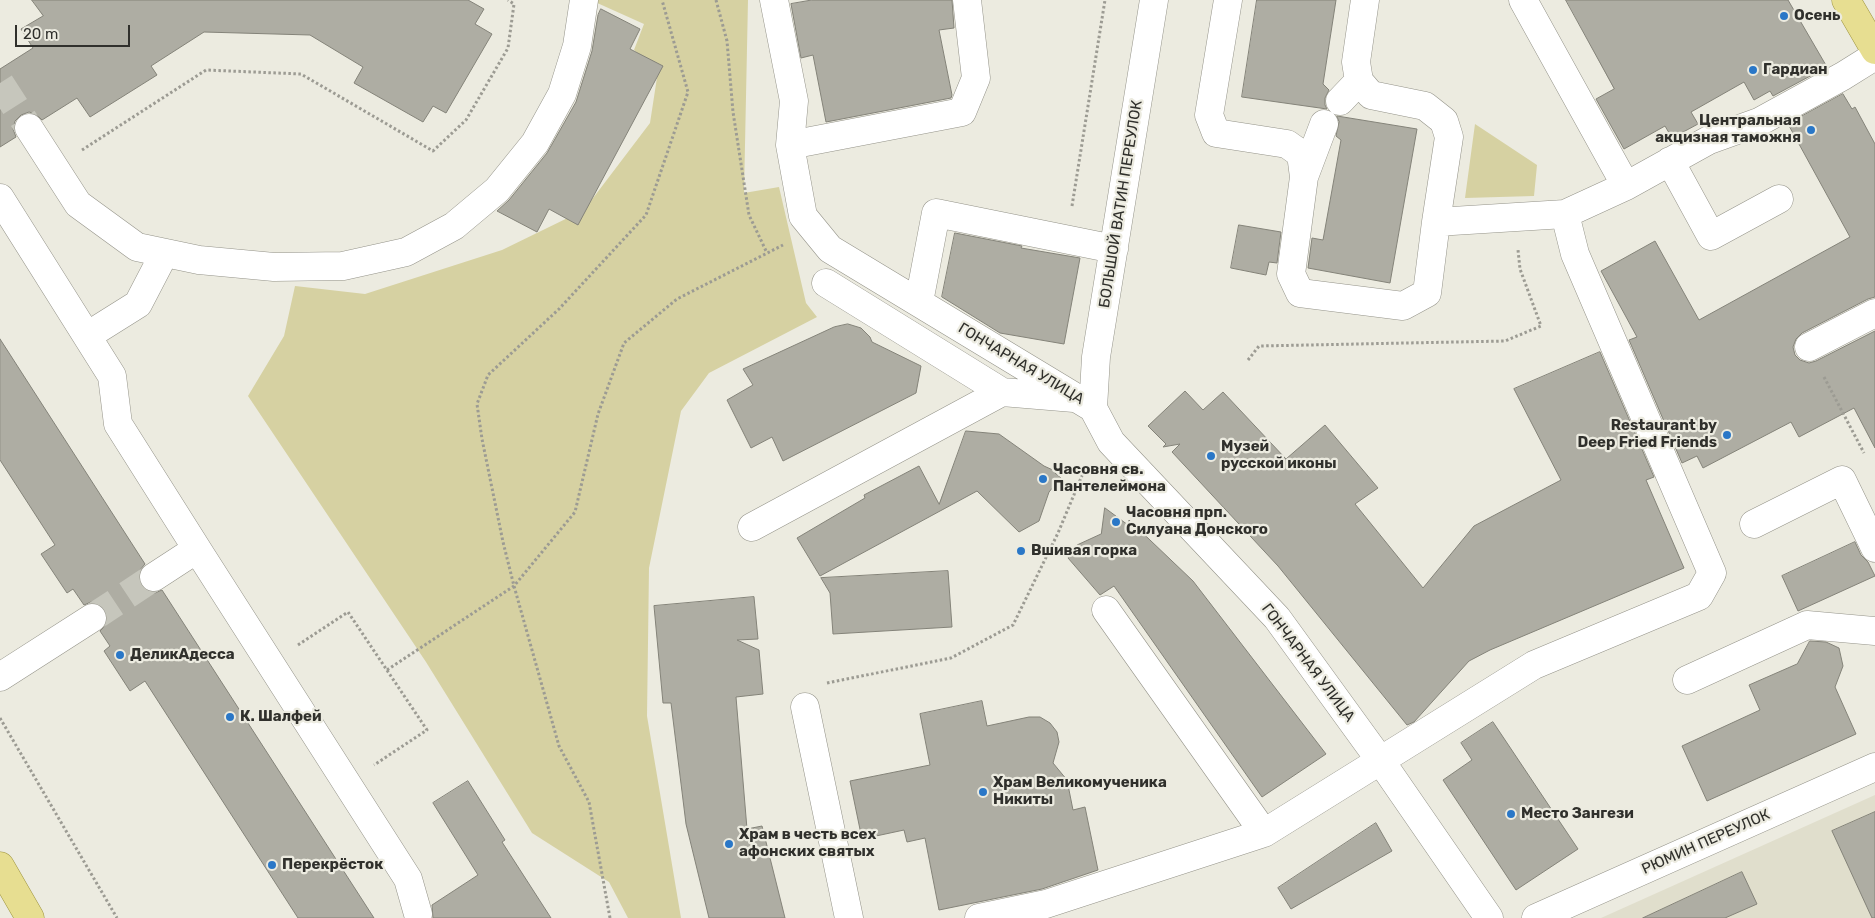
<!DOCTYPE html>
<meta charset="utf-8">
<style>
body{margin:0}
#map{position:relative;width:1875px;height:918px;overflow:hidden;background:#ecebe0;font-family:Rubik,sans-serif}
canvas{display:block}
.scale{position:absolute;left:15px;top:25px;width:115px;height:22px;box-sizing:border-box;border:2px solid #30302c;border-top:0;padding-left:6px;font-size:15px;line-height:18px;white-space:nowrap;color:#30302c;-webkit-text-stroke:4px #ecebe0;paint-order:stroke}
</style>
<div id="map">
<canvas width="1875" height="918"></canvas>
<div class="scale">20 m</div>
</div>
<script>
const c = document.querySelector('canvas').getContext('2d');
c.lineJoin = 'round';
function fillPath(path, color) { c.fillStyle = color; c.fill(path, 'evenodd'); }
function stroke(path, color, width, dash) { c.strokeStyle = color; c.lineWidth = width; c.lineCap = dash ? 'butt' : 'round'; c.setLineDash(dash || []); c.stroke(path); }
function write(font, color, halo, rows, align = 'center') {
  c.font = font + ' Rubik,sans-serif'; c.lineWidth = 4.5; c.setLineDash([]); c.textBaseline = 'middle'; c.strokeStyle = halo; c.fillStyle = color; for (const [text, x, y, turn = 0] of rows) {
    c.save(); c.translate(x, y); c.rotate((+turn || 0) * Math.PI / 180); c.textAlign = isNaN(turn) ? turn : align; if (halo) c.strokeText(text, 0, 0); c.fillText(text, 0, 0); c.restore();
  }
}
const built = new Path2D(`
 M1875 795V918H1601Z`);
const green = new Path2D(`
 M595 0H748L744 193 779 187 806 303 817 317 709 373 681 411 649 568 647 716 681 918H628L609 882 532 833 426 662 248 396 284 336 295 286 365 294 502 250 584 210 650 123 658 71 634 50 644 24 595 2Z
 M1475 124 1537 165 1534 196 1465 198Z`);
const building = new Path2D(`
 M32 0H468L484 9 475 24 492 34 446 113 433 106 423 122 354 83 363 67 310 35 204 32 151 66 157 75 90 117 77 98 42 120 36 114 29 112 21 115 15 121 13 129 16 137 0 147V69L33 48 21 29 43 16Z
 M812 0H952L954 28 939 30 952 95 951 98 826 122 813 55 801 58 791 4Z
 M1257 0H1336L1323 84 1329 90 1325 98V105L1327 109 1242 97Z
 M1566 0H1788L1827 67 1773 96 1770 91 1754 100 1744 82 1691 112 1698 124 1672 138 1665 126 1624 149 1596 99 1614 89Z
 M601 9 640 29 630 49 663 66 578 225 549 209 537 232 497 211 509 200 547 153 576 102 592 51 598 15Z
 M1843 94 1852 109 1855 107 1875 144V297L1868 299 1802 333 1796 339 1793 347 1795 355 1800 360 1809 363 1816 361 1875 331V448L1854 408 1799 437 1791 422 1703 468 1697 456 1682 463 1629 340 1637 337 1601 271 1655 241 1699 320 1850 237 1788 124Z
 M1337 116 1417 129 1390 283 1308 268 1312 238 1323 240 1341 140 1336 136 1339 122Z
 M1239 225 1281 232 1277 263 1269 262 1266 275 1231 268Z
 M955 233 1022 246 1021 248 1080 258 1064 344 1000 333 942 297Z
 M848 324 861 328 870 337 872 342 921 366 916 393 783 461 772 437 751 448 727 400 753 385 743 369 834 327Z
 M0 339 145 564 140 570 138 578 141 585 147 591 155 593 162 590 374 918H298L145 681 130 691 104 651 110 646 100 631 106 625 108 617 105 610 99 604 91 602 84 605 73 589 67 593 41 554 55 545 0 460Z
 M1600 352 1654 477 1646 480 1684 568 1490 650 1469 661 1414 722 1407 725 1278 566 1172 452 1180 444 1163 447 1166 444 1148 426 1185 391 1203 410 1223 392 1286 459 1325 425 1378 488 1355 504 1423 588 1474 526 1561 480 1514 389Z
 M966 431 999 434 1044 466 1055 471V473L1061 478 1049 492 1039 521 1019 532 977 491 820 576 797 538 865 498 864 495 919 466 939 504Z
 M1105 508 1128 525 1129 520 1193 581 1326 754 1262 797 1114 586 1100 595 1068 558 1077 545 1101 534Z
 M1855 542 1861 555 1868 562 1875 576 1798 611 1782 576Z
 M948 571 952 627 833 634 830 593 821 578Z
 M754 597 758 639 737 640 759 650 763 694 736 697 747 829 762 826 785 918H709L686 824 671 703H663L654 606Z
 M1810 641 1826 642 1839 648 1843 666 1835 687 1856 734 1707 801 1682 746 1760 710 1749 685 1797 664Z
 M982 701 987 726 1029 717H1040L1050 723 1057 732 1059 742 1053 763 1067 780 1073 810 1085 807 1098 870 1042 889 939 910 925 838 907 842 904 830 862 839 850 781 930 765 920 714Z
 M1493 722 1578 849 1516 890 1443 780 1472 760 1461 743Z
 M468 781 505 840 502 842 551 918H433L432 905 478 875 433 803Z
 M1875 812V918H1872L1832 831Z
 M1376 823 1392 851 1291 909 1278 888Z
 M1742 872 1757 904 1725 918H1643Z`);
const minorTunnel = new Path2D(`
 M0 83 29 128
 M92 618 154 577`);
const path = new Path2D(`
 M716 0 727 41 733 112 749 215 767 253
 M82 150 206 70 301 74 433 151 466 120 508 48 514 4 508 0
 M1072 206 1105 0
 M1248 360 1259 346 1505 341 1541 326 1520 269 1518 250
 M1824 377 1864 453
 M298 645 348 612 427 730 374 765
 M387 670 514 586 575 512 598 414 624 343 677 299 783 245
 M827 683 951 658 1013 625 1058 533 1086 466
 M0 718 117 918
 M610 918 589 802 559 746 514 586 503 542 482 439 477 404 488 375 559 309 646 215 688 92 662 0`);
const minor = new Path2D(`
 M774 0 794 101 790 145 803 216 830 249 1093 408 1111 442 1277 618 1380 760 1489 918
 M1228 0 1209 115 1216 133 1287 144 1301 154 1304 177 1291 274 1300 293 1403 306 1427 293 1436 222 1565 214
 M1365 0 1356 62 1359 81 1371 95 1425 106 1444 121 1449 137 1436 222
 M1523 0 1626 186
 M1340 101 1359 81
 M29 128 78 204 137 247 199 260 274 267 343 266 406 252 454 226 497 190 535 143 562 94 577 46 584 0
 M790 145 962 112 976 78 967 0
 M1670 161 1711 236 1779 199
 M1304 177 1324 124
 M0 198 112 376 118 424 197 549
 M826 283 1002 392
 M919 302 936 213 1114 249
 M87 336 138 304 164 254
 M1809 347 1875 313
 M1093 408 1096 357 1154 0
 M1754 524 1842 480 1875 548
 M752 527 1002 392 1074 398
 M154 577 197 549 408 879 418 914
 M1106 610 1264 833 1534 665 1699 596 1712 573 1575 254 1565 214 1626 186 1709 140 1759 122 1843 76 1875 56
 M0 677 92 618
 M1687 680 1807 625 1875 631
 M805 707 849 918
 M979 918 1046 904 1264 833
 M1536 918 1875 767`);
const major = new Path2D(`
 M1846 0 1875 50
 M0 866 30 918`);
const markers = [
 [1784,16,5,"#2a77c7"],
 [1753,70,5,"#2a77c7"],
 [1811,130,5,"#2a77c7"],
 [1727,435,5,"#2a77c7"],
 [1211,456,5,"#2a77c7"],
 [1043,479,5,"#2a77c7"],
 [1116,522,5,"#2a77c7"],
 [1021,551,5,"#2a77c7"],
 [120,655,5,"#2a77c7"],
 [230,717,5,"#2a77c7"],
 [983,792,5,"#2a77c7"],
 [1511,814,5,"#2a77c7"],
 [729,844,5,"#2a77c7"],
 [272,865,5,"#2a77c7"]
];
const poiNames = [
 ["Осень",1794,16],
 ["Гардиан",1763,70],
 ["Центральная",1801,121,"right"],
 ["акцизная таможня",1801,138,"right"],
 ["Restaurant by",1717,426,"right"],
 ["Deep Fried Friends",1717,443,"right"],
 ["Музей",1221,447],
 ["русской иконы",1221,464],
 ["Часовня св.",1053,470],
 ["Пантелеймона",1053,487],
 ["Часовня прп.",1126,513],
 ["Силуана Донского",1126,530],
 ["Вшивая горка",1031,551],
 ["ДеликАдесса",130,655],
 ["К. Шалфей",240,717],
 ["Храм Великомученика",993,783],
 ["Никиты",993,800],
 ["Место Зангези",1521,814],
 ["Храм в честь всех",739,835],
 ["афонских святых",739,852],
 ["Перекрёсток",282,865]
];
const streetNames = [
 ["БОЛЬШОЙ ВАТИН ПЕРЕУЛОК",1121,204,-81],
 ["ГОНЧАРНАЯ УЛИЦА",1021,364,31],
 ["ГОНЧАРНАЯ УЛИЦА",1308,663,53],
 ["РЮМИН ПЕРЕУЛОК",1706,842,-24]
];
fillPath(built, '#e0decc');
fillPath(green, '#d6d1a2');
fillPath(building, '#aeada3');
stroke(building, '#848379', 1);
stroke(minorTunnel, '#c6c6bc', 28, [28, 14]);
stroke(minor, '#949389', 29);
stroke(major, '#9d933e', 29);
stroke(path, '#9c9b93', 3, [2.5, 2.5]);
stroke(minor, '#fff', 28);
stroke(major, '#e7de91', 28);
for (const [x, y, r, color] of markers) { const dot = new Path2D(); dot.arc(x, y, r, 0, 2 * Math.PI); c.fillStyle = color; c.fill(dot); stroke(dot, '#ecebe0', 2); }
write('bold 15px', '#30302c', '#ecebe0', poiNames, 'left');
write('15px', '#30302c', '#ecebe0', streetNames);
</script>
